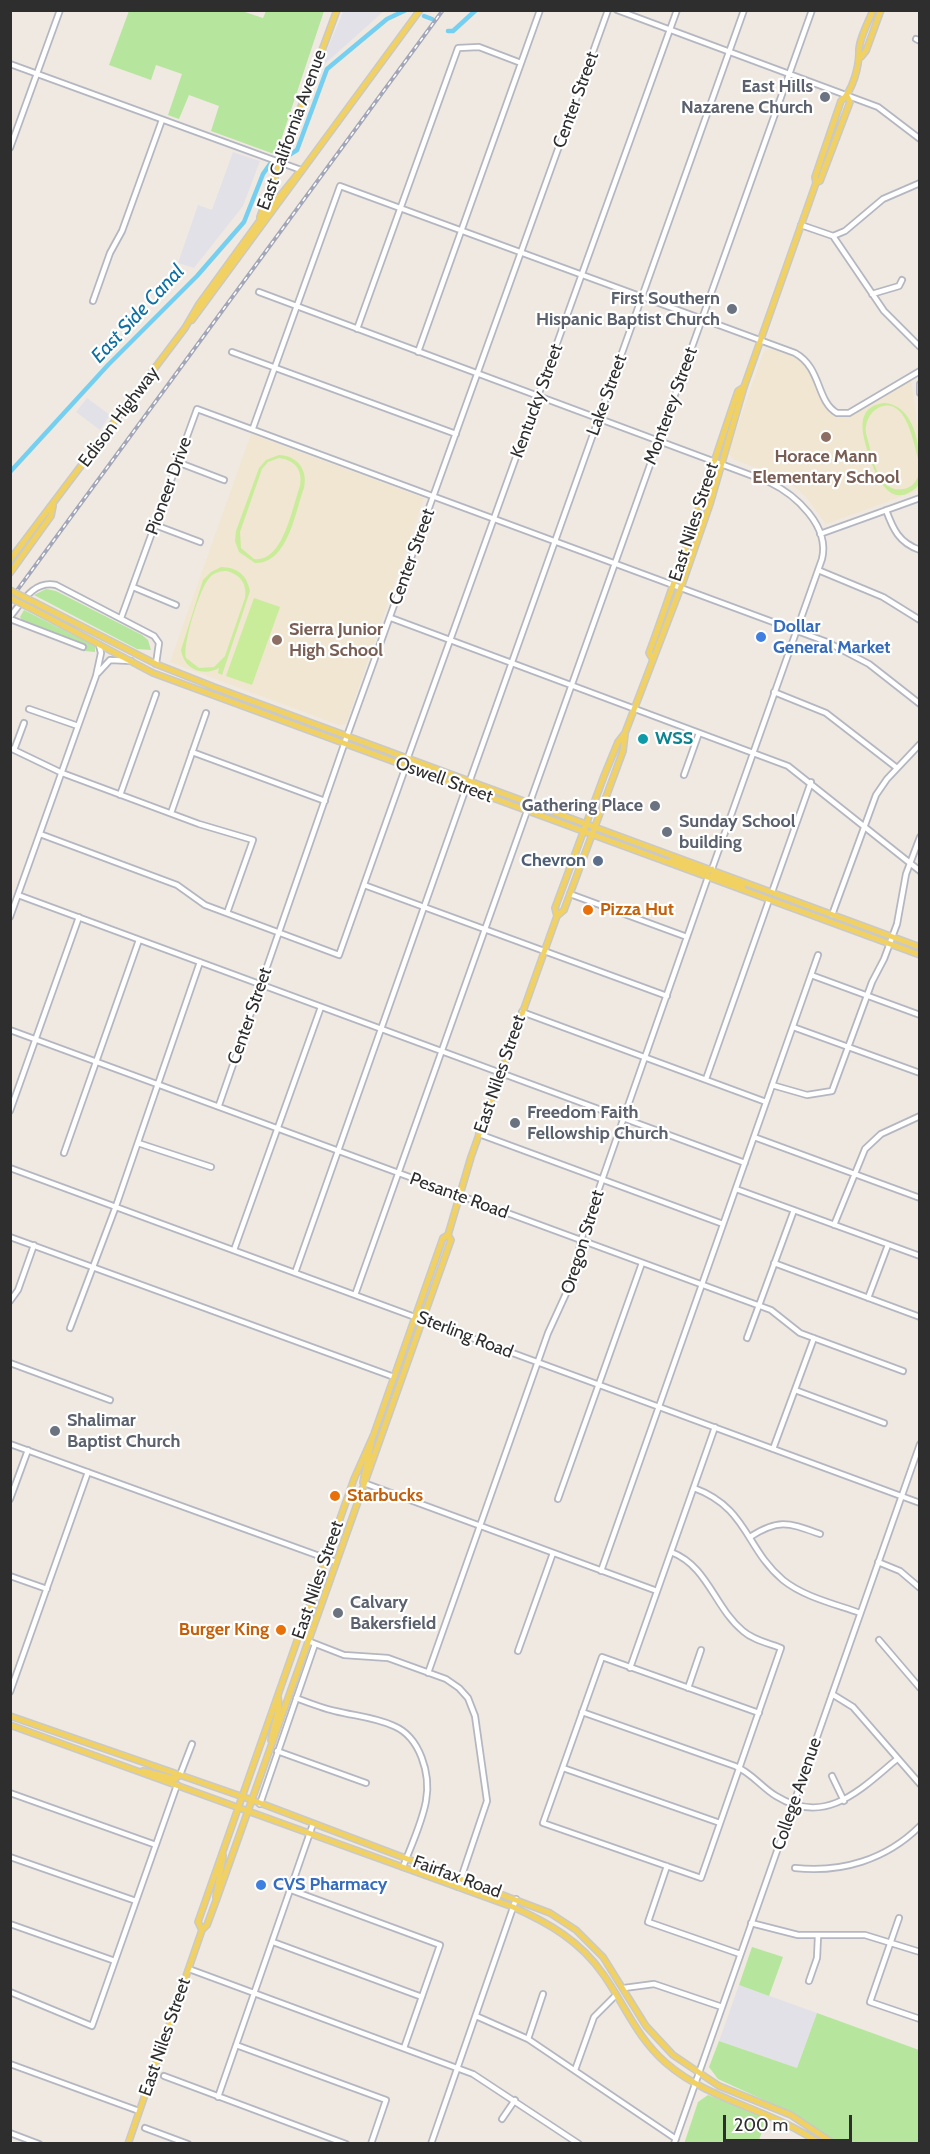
<!DOCTYPE html>
<style>
body{margin:0}
#map{position:relative;width:930px;height:2154px;overflow:hidden;background:#efe9e1;font-family:Cabin,sans-serif}
canvas{display:block}
.frame{position:absolute;inset:0;border:12px solid #2e2e2e;pointer-events:none}
.scale{position:absolute;left:723px;top:2115px;width:129px;height:27px;box-sizing:border-box;border:3px solid #2e2e2e;border-top:0;padding-left:8px;font-size:18px;line-height:21px;white-space:nowrap;color:#2e2e2e;-webkit-text-stroke:4px #fff;paint-order:stroke}
</style>
<div id="map">
<canvas width="930" height="2154"></canvas>
<div class="frame"></div>
<div class="scale">200 m</div>
</div>
<script>
const c = document.querySelector('canvas').getContext('2d');
c.lineJoin = 'round';
function fillPath(path, color) { c.fillStyle = color; c.fill(path, 'evenodd'); }
function stroke(path, color, width, dash) { c.strokeStyle = color; c.lineWidth = width; c.lineCap = dash ? 'butt' : 'round'; c.setLineDash(dash || []); c.stroke(path); }
function write(font, color, halo, rows, align = 'center') {
  c.font = font + ' Cabin,sans-serif'; c.lineWidth = 4.5; c.setLineDash([]); c.textBaseline = 'middle'; c.strokeStyle = halo; c.fillStyle = color; for (const [text, x, y, turn = 0] of rows) {
    c.save(); c.translate(x, y); c.rotate((+turn || 0) * Math.PI / 180); c.textAlign = isNaN(turn) ? turn : align; if (halo) c.strokeText(text, 0, 0); c.fillText(text, 0, 0); c.restore();
  }
}
const industrial = new Path2D(`
 M343 11H384L318 70 341 17Z
 M233 152 260 161 243 206 194 268 178 263 198 205 212 210Z
 M87 398 110 415 100 430 76 412Z
 M739 1985 817 2013 797 2068 719 2041Z`);
const education = new Path2D(`
 M772 349 801 360 811 373 824 407 838 416 851 414 911 379 919 439V490L826 524 806 497 791 484 775 475 733 459 728 453 764 351Z
 M251 434 424 498 346 724 339 725 170 662Z`);
const green = new Path2D(`
 M129 11H242L263 18 266 11H324L277 152 274 154 211 131 219 106 189 95 179 119 168 115 182 74 156 65 151 80 109 65Z
 M46 589 56 591 142 635 148 640 151 650 137 649 34 595Z
 M24 610 95 646V652L85 651 87 645 22 620 20 617Z
 M752 1947 783 1957 769 1996 739 1985Z
 M817 2013 919 2050V2143H836L792 2113 718 2079 709 2067 719 2041 797 2068Z
 M708 2095 767 2118 758 2143 684 2144 698 2102Z`);
const pitch = new Path2D(`
 M884 403C911 404 920 440 919 463 915 448 911 426 902 414 886 393 860 415 867 437 872 454 877 494 903 489 912 488 916 482 919 474V485C891 513 876 477 869 455 862 434 854 407 884 403Z
 M279 455C298 456 308 470 304 488 295 512 288 564 255 563L239 552 235 541 236 531 259 468 266 460ZM279 458C295 460 303 470 300 486 292 508 283 563 254 559L241 548 240 532 262 469 268 462Z
 M221 567C237 567 247 575 250 591L222 675 218 673 219 668C202 677 184 669 181 650L203 580 211 572ZM227 571C241 575 247 584 245 598L225 656 214 667 199 668 186 658C182 645 200 587 210 577 215 572 221 571 227 571Z
 M254 598 280 607 252 685 226 676Z`);
const canal = new Path2D(`
 M424 16 432 19
 M448 31H453L476 10
 M289 155 297 150 327 69 387 19 406 10
 M10 472 108 365 197 276 244 222 263 174 270 164`);
const minor = new Path2D(`
 M617 10 878 107 920 139
 M916 39 920 41
 M10 64 301 170
 M10 148 60 10
 M801 225 833 236 884 311 920 347
 M833 236 845 231 883 199 920 183
 M259 292 769 482C796 495 830 526 822 559L712 869
 M872 294 899 286 902 280
 M93 301 110 253 122 231 162 120
 M357 329 458 48 479 47 521 63
 M232 352 456 434
 M418 352 540 10
 M920 384V393
 M253 428 340 186 795 353C822 368 816 401 837 413H849L920 371
 M177 462 224 480
 M886 510C893 529 899 543 920 550
 M155 525 200 542
 M820 534 920 498
 M818 570 883 597 920 620
 M133 587 176 605
 M10 617C22 602 34 580 56 585L154 636 159 643 156 664
 M121 618 197 409 827 642 869 664 920 704
 M391 618 788 766 920 871
 M10 619 83 647
 M98 673 110 660 131 661
 M774 692 826 713 897 768
 M29 709 78 726
 M10 748 62 773 199 824 253 840 227 913
 M14 750 24 723
 M192 752 325 801
 M408 757 677 10
 M684 775 699 733
 M470 780 744 10
 M120 795 156 694
 M530 802 812 10
 M171 813 206 713
 M40 834 177 885 205 905 339 955 406 766
 M364 885 667 996
 M772 892 811 782
 M570 894 687 937
 M18 895 745 1163
 M832 915 876 795 887 779 920 744
 M10 917 96 676 101 653 99 645
 M811 975 920 1015
 M522 1012 766 1102
 M793 1027 920 1073
 M10 1030 771 1310 800 1333 903 1371
 M706 1079 769 900
 M772 1085 807 1095 832 1091 872 982 884 959 897 924 906 874 920 837
 M219 1105 347 736 608 10
 M10 1111 79 917
 M479 1134 723 1224
 M754 1137 920 1198
 M138 1143 211 1167
 M64 1153 139 940
 M10 1168 920 1503
 M736 1189 920 1256
 M834 1225 865 1149 881 1134 920 1116
 M10 1237 394 1377
 M234 1250 321 1007
 M774 1263 920 1317
 M295 1273 466 788
 M355 1295 527 811
 M868 1298 888 1245
 M10 1301 18 1290 34 1245
 M70 1328 116 1206 200 962
 M747 1338 794 1210
 M10 1363 110 1400
 M795 1390 884 1423
 M10 1444 336 1562
 M773 1449 814 1338
 M364 1483 657 1591
 M694 1488C748 1508 745 1548 783 1580 804 1597 835 1604 860 1613
 M10 1499 28 1450
 M558 1499 642 1263
 M750 1537C779 1518 789 1523 820 1534
 M671 1552C708 1566 714 1607 743 1631 753 1640 768 1643 781 1648L701 1878 543 1823 602 1657 759 1713
 M878 1562 900 1571 920 1588
 M601 1571 818 955
 M10 1576 47 1589
 M879 1640 920 1688
 M308 1641 344 1655 388 1658 446 1679 459 1688 468 1698 475 1716 487 1801 458 1887
 M518 1651 553 1553
 M630 1668 715 1427
 M428 1673 548 1333 575 1274 581 1240 708 877
 M688 1688 701 1650
 M10 1692 88 1472
 M832 1694 853 1707 920 1784
 M296 1698C309 1703 322 1708 335 1711 355 1716 374 1717 394 1726 420 1737 431 1774 426 1801 422 1823 411 1846 403 1867
 M582 1712 735 1766C752 1773 761 1787 776 1796 826 1827 861 1789 897 1759
 M277 1751 366 1783
 M563 1768 720 1823
 M180 1775 192 1744
 M832 1776 844 1801
 M10 1793 156 1845
 M260 1804 315 1644
 M10 1857 136 1901
 M667 1866 648 1922 740 1954
 M795 1868C841 1873 886 1860 920 1826
 M291 1890 440 1945 404 2048
 M899 1918 870 2002 920 2019
 M751 1923 798 1935H865L920 1952
 M10 1924 115 1961
 M273 1942 422 1997
 M189 1969 473 2074 579 2144
 M809 1981 817 1958 818 1936
 M624 1988 654 1984 722 2007
 M10 1992 92 2026 177 1785
 M476 2016 528 2039 676 2139
 M528 2039 543 1994
 M236 2045 386 2100 371 2144
 M10 2064 139 2111
 M575 2070 594 2017 616 1995
 M164 2076 346 2144
 M218 2097 313 1824
 M502 2119 515 2100
 M145 2128 188 2144
 M10 2133 39 2144
 M431 2144 516 1899
 M674 2144 920 1444`);
const major = new Path2D(`
 M861 57 866 51 881 10
 M816 183 820 181 850 102 847 96
 M260 217 337 10
 M192 320 420 10
 M10 560 185 328 199 304 258 223 301 170
 M10 573 51 516 53 506
 M36 603 156 664 214 687 920 947
 M32 609 153 673 920 955
 M652 658 649 653C681 566 708 478 738 391L744 387
 M671 861 706 872 712 869
 M708 877 715 875 743 885
 M557 916 564 910 623 751 625 734
 M363 1482 372 1440
 M308 1641 305 1635 314 1598
 M10 1716 252 1800 550 1913 576 1930 603 1957 646 2026 673 2055 719 2086 791 2115 834 2144
 M10 1725 513 1907C549 1923 580 1941 603 1974 625 2005 637 2038 666 2063 711 2102 772 2109 820 2144
 M271 1740 279 1707 278 1697
 M143 1771 175 1779 180 1775
 M216 1897 223 1856
 M202 1930 198 1922 354 1479 374 1434 443 1238 448 1235
 M128 2144 202 1930 207 1925 217 1898 451 1240 448 1235 471 1157 557 916 555 908 604 776 618 742 625 733 684 579 710 504 744 387 816 183 815 177 841 101C853 91 859 66 859 52 858 41 869 21 873 10`);
const rail = new Path2D(`
 M10 600 443 10`);
const majorBridge = new Path2D(`
 M10 590 36 603
 M10 598 32 609`);
const markers = [
 [825,97,6,"#6b7280"],
 [732,309,6,"#6b7280"],
 [826,437,6,"#8d6e63"],
 [761,637,6,"#3f7fe0"],
 [277,640,6,"#8d6e63"],
 [643,739,6,"#0f9aa8"],
 [655,806,6,"#6b7280"],
 [667,832,6,"#6b7280"],
 [598,861,6,"#5c6f8a"],
 [588,910,6,"#e8710a"],
 [515,1123,6,"#6b7280"],
 [55,1431,6,"#6b7280"],
 [335,1496,6,"#e8710a"],
 [338,1613,6,"#6b7280"],
 [281,1630,6,"#e8710a"],
 [261,1885,6,"#3f7fe0"]
];
const worshipNames = [
 ["East Hills",813,87,"right"],
 ["Nazarene Church",813,108,"right"],
 ["First Southern",720,299,"right"],
 ["Hispanic Baptist Church",720,320,"right"],
 ["Gathering Place",643,806,"right"],
 ["Sunday School",679,822],
 ["building",679,843],
 ["Freedom Faith",527,1113],
 ["Fellowship Church",527,1134],
 ["Shalimar",67,1421],
 ["Baptist Church",67,1442],
 ["Calvary",350,1603],
 ["Bakersfield",350,1624]
];
const streetNames = [
 ["Center Street",576,100,-70],
 ["East California Avenue",292,130,-70],
 ["Lake Street",607,395,-70],
 ["Kentucky Street",537,401,-70],
 ["Monterey Street",671,406,-70],
 ["Edison Highway",119,417,-53],
 ["Pioneer Drive",169,486,-70],
 ["East Niles Street",694,522,-72],
 ["Center Street",412,557,-70],
 ["Oswell Street",444,780,20],
 ["Center Street",250,1016,-71],
 ["East Niles Street",500,1074,-71],
 ["Pesante Road",459,1196,20],
 ["Oregon Street",583,1242,-73],
 ["Sterling Road",465,1335,21],
 ["East Niles Street",318,1580,-71],
 ["College Avenue",797,1794,-71],
 ["Fairfax Road",457,1877,20],
 ["East Niles Street",165,2037,-71]
];
const educationNames = [
 ["Horace Mann",826,457],
 ["Elementary School",826,478],
 ["Sierra Junior",289,630,"left"],
 ["High School",289,651,"left"]
];
const shopNames = [
 ["Dollar",773,627],
 ["General Market",773,648],
 ["CVS Pharmacy",273,1885]
];
const cultureNames = [
 ["WSS",655,739]
];
const serviceNames = [
 ["Chevron",586,861]
];
const foodNames = [
 ["Pizza Hut",600,910],
 ["Starbucks",347,1496],
 ["Burger King",269,1630,"right"]
];
const waterNames = [
 ["East Side Canal",138,314,-47]
];
fillPath(industrial, '#e3e1e8');
fillPath(education, '#f0e6d1');
fillPath(green, '#b6e59e');
fillPath(pitch, '#c9ec9a');
stroke(canal, '#75cff0', 4.5);
stroke(minor, '#b4b7c1', 8);
stroke(major, '#c9c9c9', 8);
stroke(minor, '#fff', 4.5);
stroke(major, '#f2d163', 5);
stroke(rail, '#a3a6b8', 4);
stroke(rail, '#fff', 1.5, [4.5]);
stroke(majorBridge, '#c9c9c9', 8, []);
stroke(majorBridge, '#f2d163', 5);
for (const [x, y, r, color] of markers) { const dot = new Path2D(); dot.arc(x, y, r, 0, 2 * Math.PI); c.fillStyle = color; c.fill(dot); stroke(dot, '#fff', 2); }
write('bold 18px', '#5b616d', '#fff', worshipNames, 'left');
write('18px', '#2e2e2e', '#fff', streetNames);
write('bold 18px', '#785e54', '#fff', educationNames);
write('bold 18px', '#366cbe', '#fff', shopNames, 'left');
write('bold 18px', '#0d838f', '#fff', cultureNames, 'left');
write('bold 18px', '#4e5e75', '#fff', serviceNames, 'right');
write('bold 18px', '#c56008', '#fff', foodNames, 'left');
write('italic 20px', '#0d6fa3', '#fff', waterNames);
</script>
